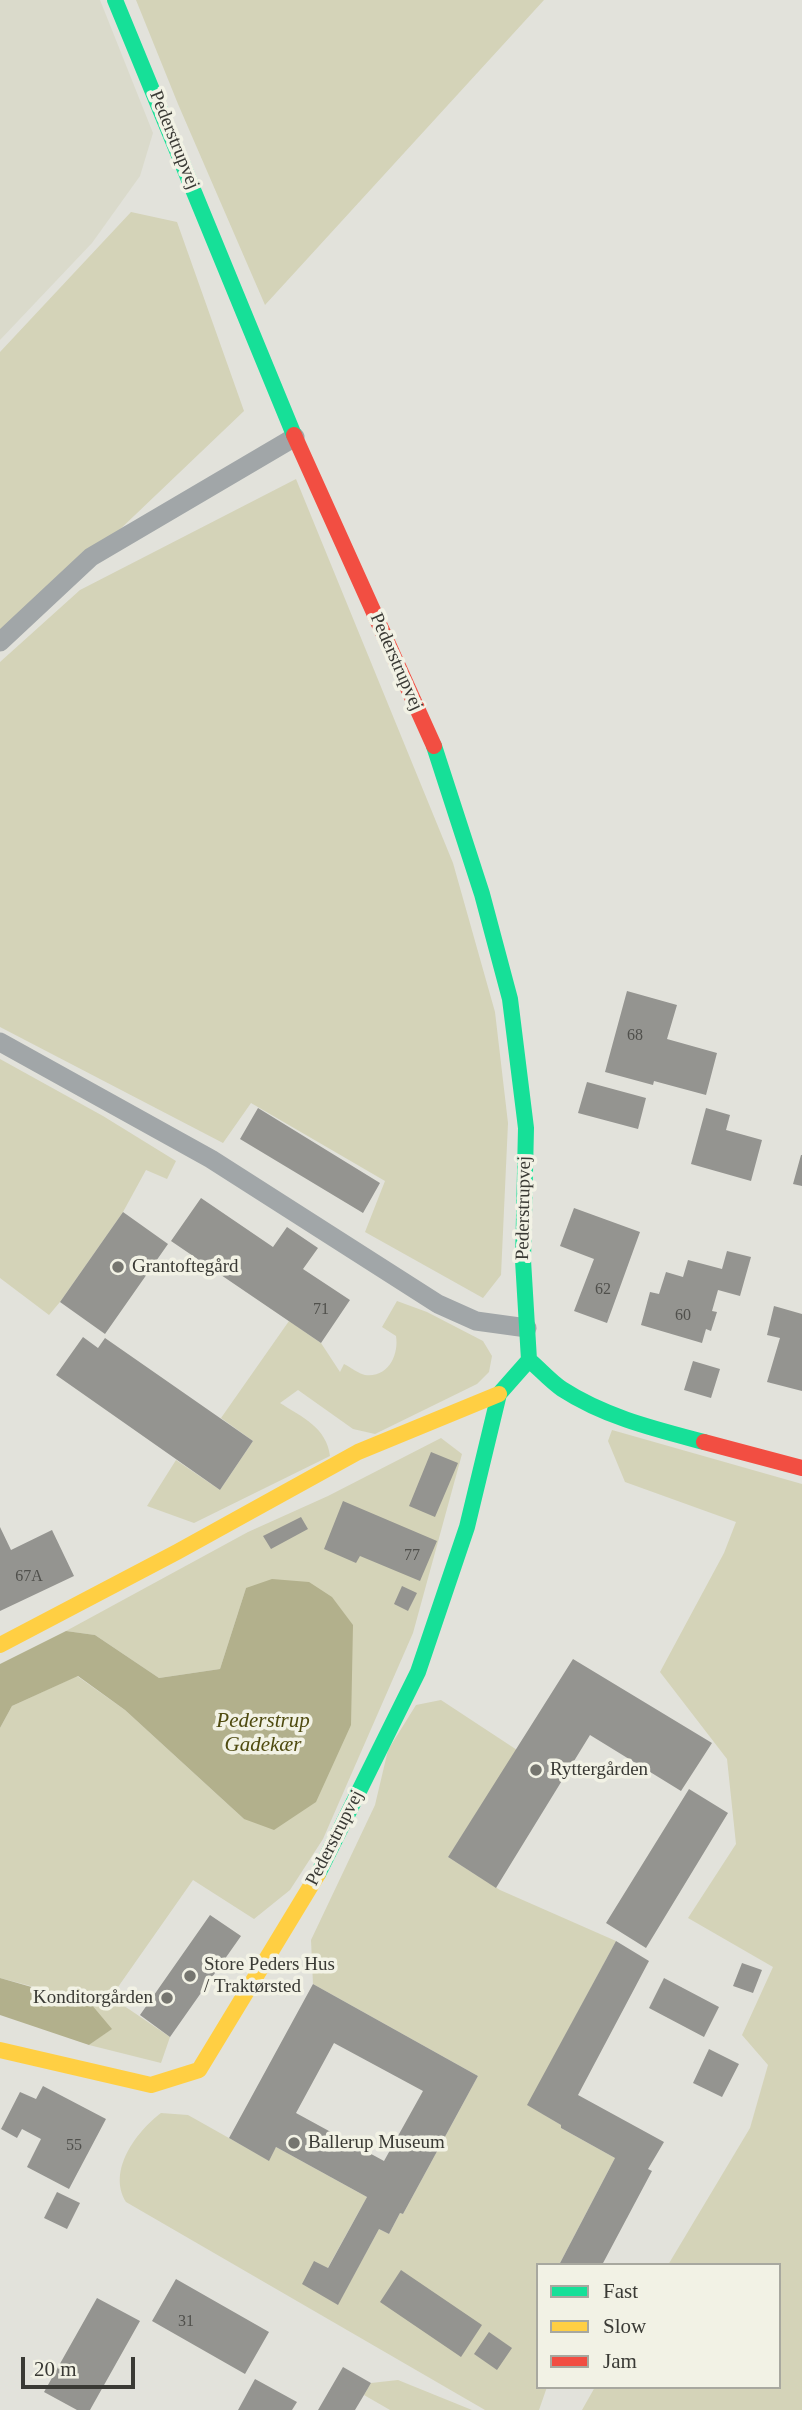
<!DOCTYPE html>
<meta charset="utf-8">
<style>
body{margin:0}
#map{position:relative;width:802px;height:2410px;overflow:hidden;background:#e2e2db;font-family:Georgia,serif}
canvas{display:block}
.legend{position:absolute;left:536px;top:2263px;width:245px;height:126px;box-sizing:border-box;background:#f2f2e5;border:2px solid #a8a89f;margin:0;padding:9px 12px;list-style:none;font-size:21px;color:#3a3a35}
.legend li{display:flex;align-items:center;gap:14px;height:35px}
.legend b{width:35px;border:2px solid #a8a89f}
.scale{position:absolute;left:21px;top:2357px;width:114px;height:32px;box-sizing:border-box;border:4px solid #3a3a35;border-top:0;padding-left:9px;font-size:21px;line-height:24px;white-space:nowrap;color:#3a3a35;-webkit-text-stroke:5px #f2f2e5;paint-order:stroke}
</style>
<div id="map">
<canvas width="802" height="2410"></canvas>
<ul class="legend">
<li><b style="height:9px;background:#16e098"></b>Fast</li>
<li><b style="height:9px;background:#ffcf43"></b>Slow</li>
<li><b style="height:9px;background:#f24e42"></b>Jam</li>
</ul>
<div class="scale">20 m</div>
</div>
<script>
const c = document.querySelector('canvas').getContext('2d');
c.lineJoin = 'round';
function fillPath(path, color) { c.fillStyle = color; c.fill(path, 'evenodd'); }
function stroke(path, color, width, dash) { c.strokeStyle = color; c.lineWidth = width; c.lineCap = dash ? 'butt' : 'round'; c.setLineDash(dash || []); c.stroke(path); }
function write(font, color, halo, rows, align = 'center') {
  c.font = font + ' Georgia,serif'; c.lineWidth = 7; c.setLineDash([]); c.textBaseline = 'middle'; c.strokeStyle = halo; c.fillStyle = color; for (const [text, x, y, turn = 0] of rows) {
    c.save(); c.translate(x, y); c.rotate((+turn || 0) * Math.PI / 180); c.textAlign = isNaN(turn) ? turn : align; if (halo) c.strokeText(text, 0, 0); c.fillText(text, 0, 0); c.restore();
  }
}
const built = new Path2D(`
 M0 0H100L153 133 140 176 92 243 0 340Z`);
const green = new Path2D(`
 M136 0H544L265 305 178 104Z
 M131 212 177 222 244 411 91 557 0 631V352Z
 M296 479 453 863 495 1012 508 1123 501 1275 483 1298 365 1232 385 1181 251 1103 223 1143 0 1027V662L80 590Z
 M0 1059 103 1116 176 1161 167 1179 146 1170 123 1212 60 1302 49 1315 0 1278Z
 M397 1301 427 1312 483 1341 492 1356 489 1372 477 1384 375 1434 353 1429 298 1390 280 1403C302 1417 327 1428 330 1456L194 1523 147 1506 176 1460 220 1490 253 1441 221 1418 289 1321 321 1343 340 1372 344 1364C350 1367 359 1374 365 1375 389 1378 399 1354 396 1336L382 1327Z
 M612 1430 802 1484V2410H582L595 2387H779V2265H668L750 2128 768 2065 742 2035 773 1967 688 1918 736 1844 727 1759 660 1672 724 1553 736 1522 625 1482 608 1441Z
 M441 1438 462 1454 413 1633 323 1839 290 1890 254 1919 193 1880 111 1997 170 2037 161 2063 89 2045 111 2029 38 1988 0 1978V1728L12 1706 77 1676 125 1710 244 1819 246 1588 220 1669 159 1678 95 1635 66 1631 248 1532 328 1496Z
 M441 1700 517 1750 448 1857 500 1890 616 1941 528 2105 561 2125V2128L615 2158 559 2265H538V2387H547L539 2410H485L126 2202C107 2171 136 2132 161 2113L188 2115 268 2160 276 2147 367 2197 315 2291 338 2304 379 2229 389 2234 400 2213 403 2214 478 2076 313 1984 311 1940 375 1805 388 1750 416 1705Z
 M398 2380 472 2410H390L364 2395 371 2383Z`);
const water = new Path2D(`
 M272 1579 309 1582 332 1597 353 1625 351 1725 316 1802 274 1830 244 1819 125 1710 78 1676 12 1706 0 1728V1664L66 1631 95 1635 159 1678 220 1669 246 1588Z
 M0 1978 91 2004 112 2029 89 2045 0 2015Z`);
const building = new Path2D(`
 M627 991 677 1005 667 1039 717 1053 706 1095 654 1081 653 1085 605 1072Z
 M587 1082 646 1098 638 1129 578 1113Z
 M258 1108 380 1183 363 1213 240 1139Z
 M706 1108 730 1115 726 1130 762 1140 751 1181 691 1164Z
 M801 1155H802V1186L793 1184Z
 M201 1198 273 1247 287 1227 318 1248 303 1269 350 1300 321 1343 171 1241Z
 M574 1208 640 1232 607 1323 574 1311 594 1259 560 1246Z
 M123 1212 168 1244 105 1334 60 1302Z
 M727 1251 751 1257 740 1296 718 1290 712 1311 717 1312 711 1331 706 1329 702 1343 641 1325 650 1292 659 1294 666 1272 683 1277 688 1260 722 1269Z
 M774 1306 802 1314V1391L767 1382 780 1338 767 1335Z
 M83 1337 98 1348 105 1338 253 1441 220 1490 56 1375Z
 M693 1361 720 1369 711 1398 684 1390Z
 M431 1452 458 1463 435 1517 409 1506Z
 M343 1501 437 1541 420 1581 360 1556 356 1563 324 1549Z
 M301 1517 308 1529 271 1549 263 1536Z
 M0 1527 11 1550 52 1530 74 1576 0 1611Z
 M402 1586 417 1593 408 1611 394 1604Z
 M573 1659 712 1743 681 1791 590 1735 496 1888 448 1857Z
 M689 1789 728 1813 646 1948 606 1923Z
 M210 1915 241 1936 170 2037 140 2015Z
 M616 1941 649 1961 578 2095 664 2142 648 2169 652 2171 602 2265H559L615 2158 561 2128V2125L527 2105Z
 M742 1963 762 1970 753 1993 733 1986Z
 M664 1978 719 2007 704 2037 649 2008Z
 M313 1984 478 2076 403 2214 400 2213 389 2234 379 2229 338 2305 302 2284 314 2261 328 2268 367 2197 276 2147 269 2161 229 2138ZM334 2043 423 2091 384 2161 296 2113Z
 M709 2049 739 2064 722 2097 693 2083Z
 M43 2086 106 2119 69 2189 27 2167 41 2139 22 2129 17 2138 1 2129 20 2092 36 2099Z
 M57 2192 80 2203 67 2229 44 2218Z
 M401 2270 482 2325 461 2357 380 2302Z
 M176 2279 269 2332 245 2374 152 2321Z
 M97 2298 140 2321 90 2410H77L44 2392Z
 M489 2332 512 2348 497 2370 474 2354Z
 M343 2367 371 2383 364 2395 355 2410H318Z
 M255 2379 297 2402 292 2410H238Z`);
const lane = new Path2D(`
 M0 642 91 557 295 437
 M0 1042 211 1159 438 1304 476 1321 527 1328`);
const fast = new Path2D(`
 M115 0 294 435
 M434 746 482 894 510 999 526 1128 523 1260 529 1360C540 1369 550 1381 562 1389 605 1417 655 1429 704 1442
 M318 1874 418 1672 467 1527 499 1394 529 1360`);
const slow = new Path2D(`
 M0 1645 177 1552 358 1452 499 1394
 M0 2050 151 2085 199 2070 318 1874`);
const jam = new Path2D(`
 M294 435 434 746
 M704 1442 802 1468`);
const markers = [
 [118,1267,7,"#75756f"],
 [536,1770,7,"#75756f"],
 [190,1976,7,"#75756f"],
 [167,1998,7,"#75756f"],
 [294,2143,7,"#75756f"]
];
const numberNames = [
 ["68",635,1036],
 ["62",603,1290],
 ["71",321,1310],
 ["60",683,1316],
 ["77",412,1556],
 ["67A",29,1577],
 ["55",74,2146],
 ["31",186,2322]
];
const streetNames = [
 ["Pederstrupvej",174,140,68],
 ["Pederstrupvej",396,662,66],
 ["Pederstrupvej",524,1208,-89],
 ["Pederstrupvej",335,1838,-63]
];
const poiNames = [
 ["Grantoftegård",132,1267],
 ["Ryttergården",550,1770],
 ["Store Peders Hus",204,1965],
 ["/ Traktørsted",204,1987],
 ["Konditorgården",153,1998,"right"],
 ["Ballerup Museum",308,2143]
];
const waterNames = [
 ["Pederstrup",263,1721],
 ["Gadekær",263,1745]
];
fillPath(built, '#dadacb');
fillPath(green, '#d4d3b8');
fillPath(water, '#b2b08c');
fillPath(building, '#949490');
stroke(lane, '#a1a6a8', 19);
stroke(fast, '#16e098', 16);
stroke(slow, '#ffcf43', 16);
stroke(jam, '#f24e42', 16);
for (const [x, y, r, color] of markers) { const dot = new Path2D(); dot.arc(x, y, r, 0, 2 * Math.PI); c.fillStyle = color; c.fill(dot); stroke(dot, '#f2f2e5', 2.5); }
write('16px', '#50504c', null, numberNames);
write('19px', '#3a3a35', '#f2f2e5', streetNames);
write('19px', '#3a3a35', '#f2f2e5', poiNames, 'left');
write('italic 21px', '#4f4b10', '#f2f2e5', waterNames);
</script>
